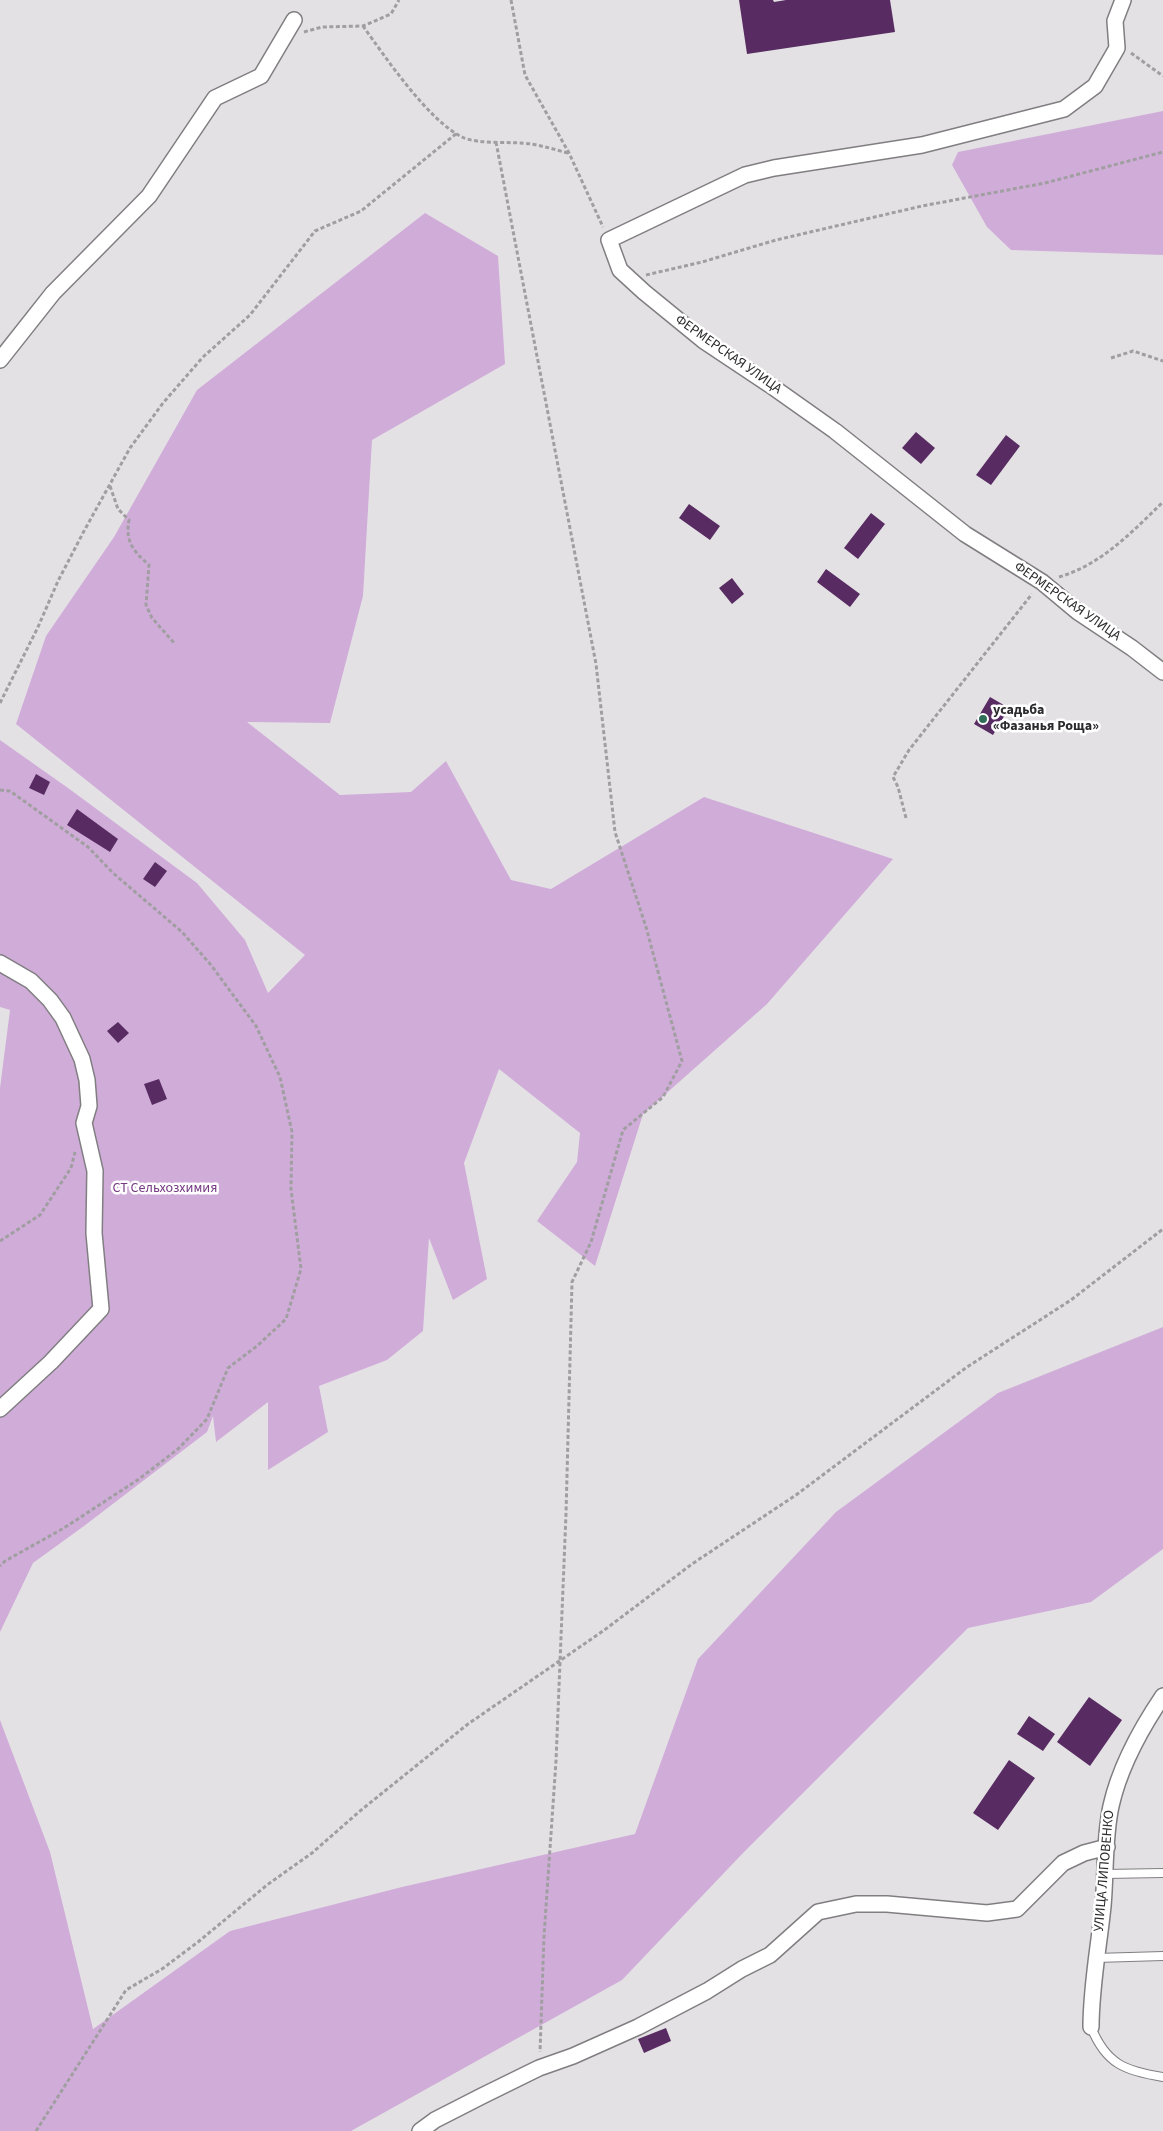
<!DOCTYPE html>
<meta charset="utf-8">
<style>
body{margin:0}
canvas{display:block;background:#e4e1e5}
</style>
<canvas width="1163" height="2131"></canvas>
<script>
const c = document.querySelector('canvas').getContext('2d');
c.lineJoin = 'round';
function fillPath(path, color) { c.fillStyle = color; c.fill(path, 'evenodd'); }
function stroke(path, color, width, dash) { c.strokeStyle = color; c.lineWidth = width; c.lineCap = dash ? 'butt' : 'round'; c.setLineDash(dash || []); c.stroke(path); }
function write(font, color, halo, rows, align = 'center') {
  c.font = font + ' "Source Sans 3",sans-serif'; c.lineWidth = 5; c.setLineDash([]); c.textBaseline = 'middle'; c.strokeStyle = halo; c.fillStyle = color; for (const [text, x, y, turn = 0] of rows) {
    c.save(); c.translate(x, y); c.rotate((+turn || 0) * Math.PI / 180); c.textAlign = isNaN(turn) ? turn : align; if (halo) c.strokeText(text, 0, 0); c.fillText(text, 0, 0); c.restore();
  }
}
const green = new Path2D(`
 M1163 111V255L1011 250 987 227 952 165 958 152Z
 M425 213 498 256 505 364 372 440 363 596 330 723 247 722 340 795 411 792 446 761 511 880 551 889 704 797 893 859 767 1004 643 1114 595 1266 537 1221 577 1162 580 1133 499 1069 464 1163 487 1279 453 1300 429 1238 423 1331 387 1360 319 1386 328 1432 268 1470V1402L216 1442 213 1416 207 1432 84 1526 33 1563 0 1632V1088L10 1010 0 1007V740L68 788 197 883 245 940 268 993 305 955 16 724 46 636 114 537 197 390Z
 M1163 1327V1549L1091 1602 968 1628 744 1852 622 1980 351 2131H0V1720L50 1852 93 2029 230 1931 402 1887 635 1834 698 1659 836 1512 998 1393Z`);
const building = new Path2D(`
 M739 0H773L774 2 786 0H890L895 32 747 54Z
 M916 432 935 448 921 464 902 448Z
 M1006 435 1020 446 991 485 976 475Z
 M689 504 720 526 710 540 679 518Z
 M871 513 885 524 858 559 844 548Z
 M826 569 860 594 850 607 817 582Z
 M732 578 744 594 732 604 719 588Z
 M990 697 1009 708 993 735 974 724Z
 M36 774 50 782 44 795 29 788Z
 M77 809 118 839 110 852 67 825Z
 M155 862 167 871 155 887 143 879Z
 M118 1022 129 1033 118 1043 107 1031Z
 M159 1079 167 1099 152 1105 144 1084Z
 M1089 1697 1122 1720 1090 1766 1057 1742Z
 M1029 1716 1055 1734 1043 1751 1017 1734Z
 M1009 1760 1035 1778 998 1830 973 1813Z
 M666 2028 671 2041 644 2053 638 2039Z`);
const path = new Path2D(`
 M511 0 525 75 569 153 603 227
 M363 26C386 58 428 120 462 137 478 145 513 141 531 144 544 146 556 150 568 153
 M304 32 322 27 363 26 391 14 399 0
 M1131 53 1163 76
 M496 142 596 664 615 832 646 927 682 1061 663 1097 623 1130 591 1242 572 1282 566 1514 556 1761 544 1936 540 2052
 M646 275 702 262 776 240 922 206 1045 183 1163 152
 M1111 358 1133 351 1163 361
 M110 486 118 509 129 520C125 541 133 551 149 565L146 605 152 618 175 644
 M1059 577C1101 565 1133 531 1163 502
 M0 703 38 627 58 581 84 531 130 448 163 403 203 357 250 315 315 231 361 211 457 133
 M0 790 10 791 88 847 113 873 182 932 211 965 256 1026 280 1077 292 1132 291 1189 301 1269 286 1319 257 1346 228 1368 207 1419 178 1449 139 1479 64 1528 5 1561 0 1566
 M906 818 898 787 893 777 909 750 1032 594
 M0 1241 40 1215 71 1168 75 1152
 M36 2131 126 1990 162 1969 198 1942 267 1885 312 1853 360 1811 468 1724 603 1631 692 1564 796 1495 967 1367 1071 1300 1163 1229`);
const lane = new Path2D(`
 M1105 1874 1163 1873
 M1096 1958 1163 1956
 M1091 2027C1106 2064 1125 2071 1163 2077`);
const street = new Path2D(`
 M1123 0 1115 21 1117 48 1095 86 1064 109 922 145 774 168 745 175 609 240 620 270 644 292 704 341 770 385 835 431 965 534 1042 582 1078 612 1132 648 1163 672
 M0 360 53 293 149 196 215 98 261 76 294 20
 M0 963 31 981 50 1000 63 1018 82 1059 87 1080 89 1106 84 1123 95 1171 94 1233 101 1309 51 1362 0 1409
 M1091 2027C1091 1986 1099 1946 1103 1906 1106 1873 1104 1838 1111 1806 1120 1766 1140 1730 1163 1696
 M420 2131 435 2120 482 2096 539 2068 573 2056 638 2027 707 1991 742 1969 770 1955 818 1912 856 1904H887L987 1913 1017 1909 1063 1863 1084 1853 1107 1847`);
const markers = [
 [983,719,5,"#2f6d59"]
];
const streetNames = [
 ["ФЕРМЕРСКАЯ УЛИЦА",728,355,35],
 ["ФЕРМЕРСКАЯ УЛИЦА",1067,602,35],
 ["УЛИЦА ЛИПОВЕНКО",1105,1871,-85]
];
const poiNames = [
 ["усадьба",993,711],
 ["«Фазанья Роща»",993,727]
];
const parkNames = [
 ["СТ Сельхозхимия",165,1189]
];
fillPath(green, '#d0add9');
fillPath(building, '#582c62');
stroke(lane, '#817e82', 10);
stroke(street, '#817e82', 18);
stroke(path, '#a19ea2', 3, [4, 2.5]);
stroke(lane, '#fff', 8);
stroke(street, '#fff', 15);
for (const [x, y, r, color] of markers) { const dot = new Path2D(); dot.arc(x, y, r, 0, 2 * Math.PI); c.fillStyle = color; c.fill(dot); stroke(dot, '#fff', 2); }
write('14px', '#2b2a2c', '#fff', streetNames);
write('bold 14px', '#2b2a2c', '#fff', poiNames, 'left');
write('14px', '#763a83', '#fff', parkNames);
</script>
